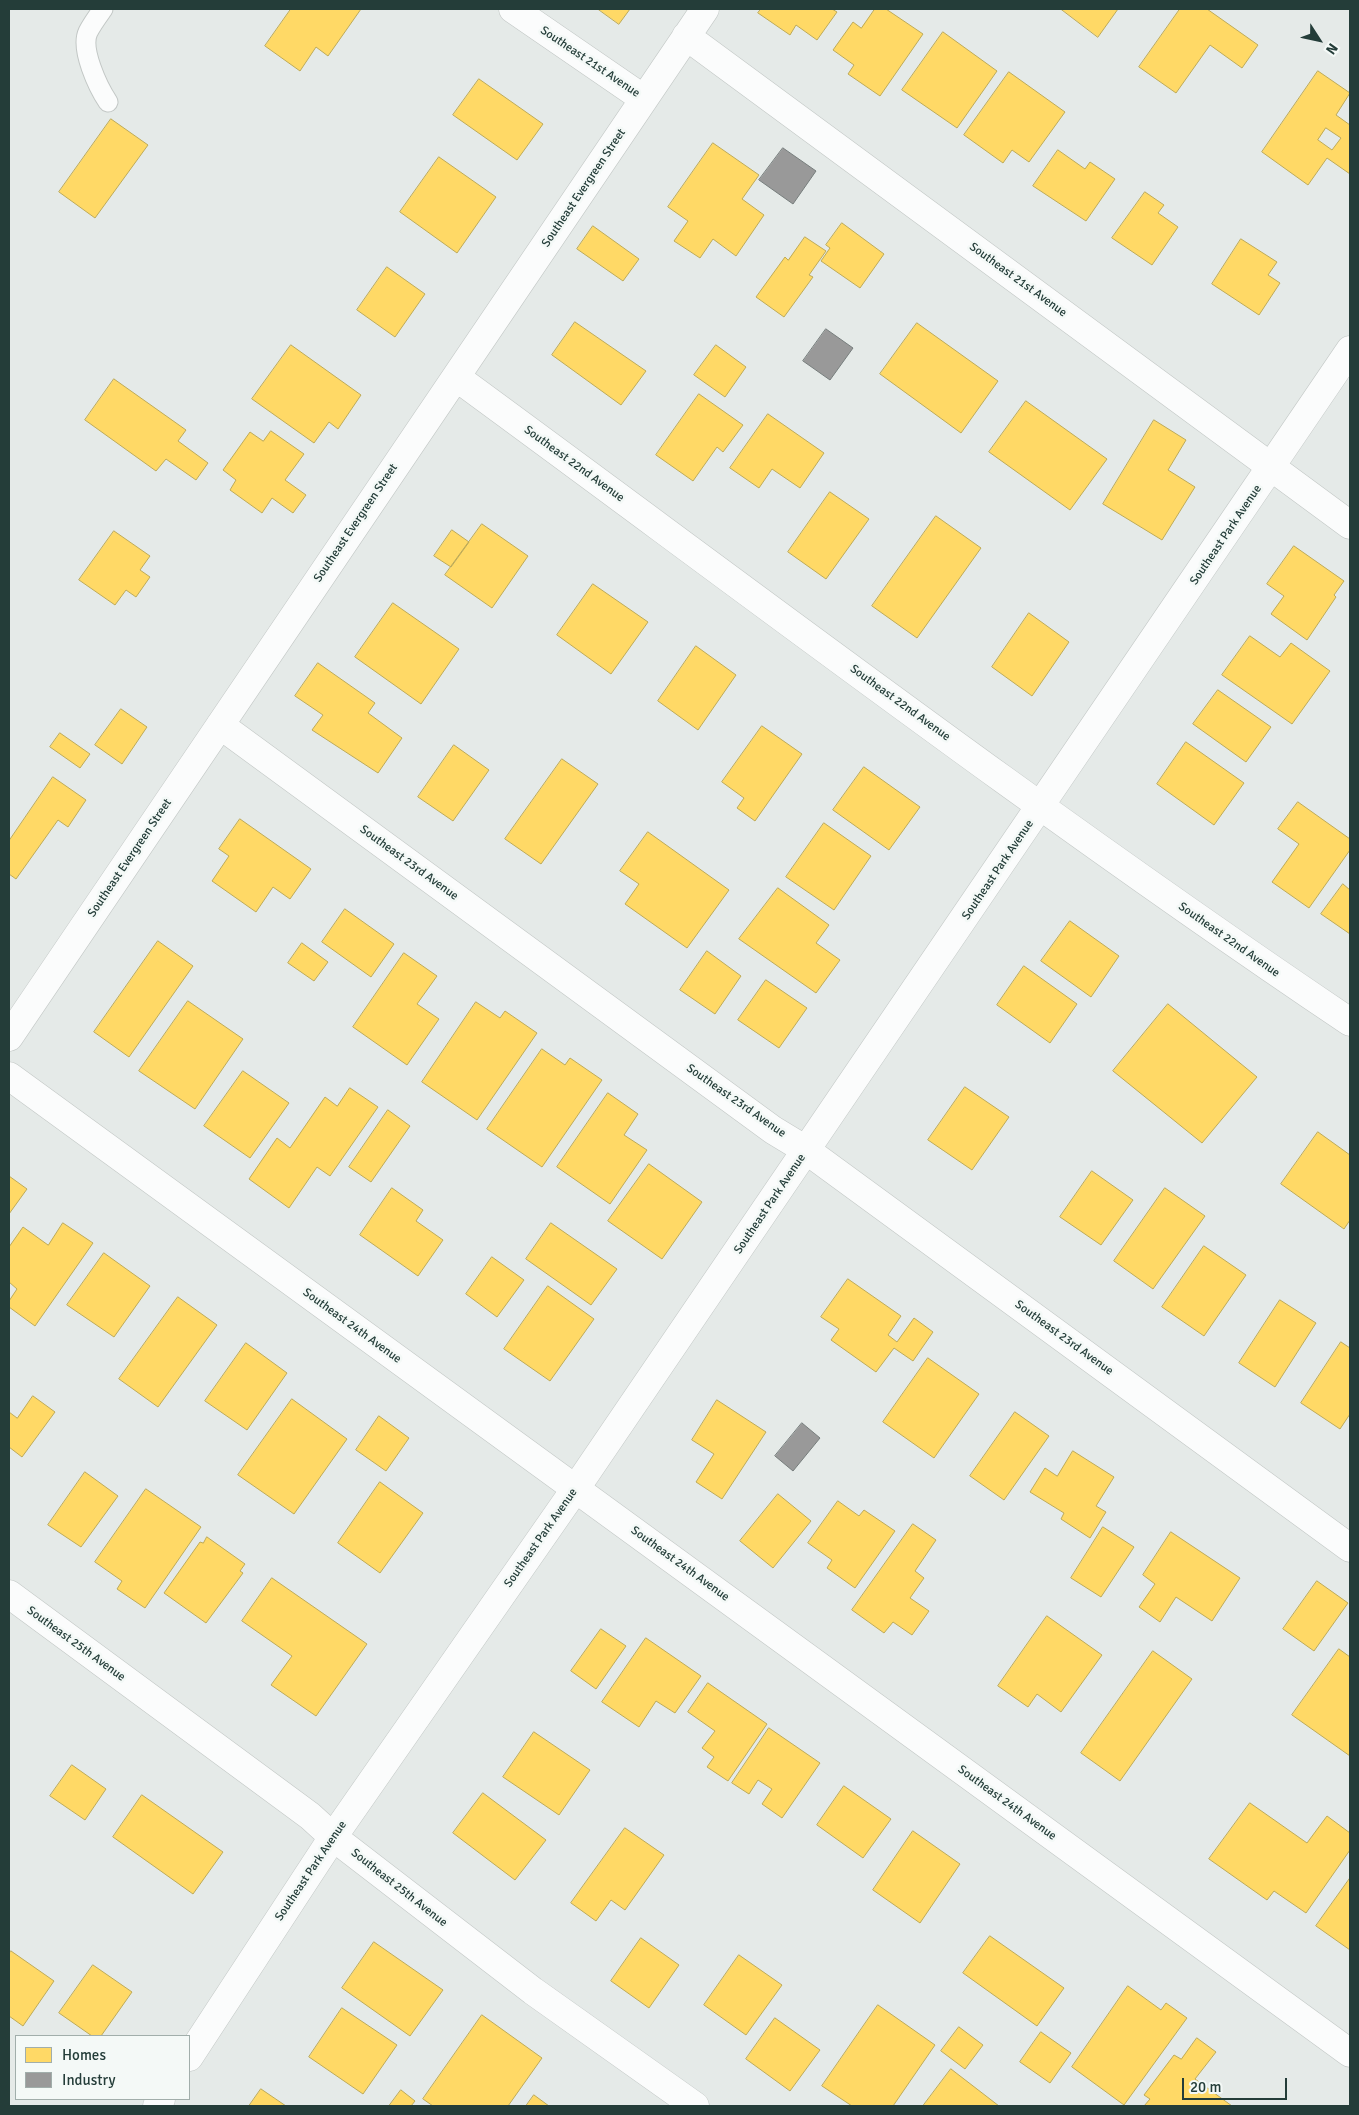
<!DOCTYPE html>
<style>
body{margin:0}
#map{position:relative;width:1359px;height:2115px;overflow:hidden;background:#e5eae8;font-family:Signika,sans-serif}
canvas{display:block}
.frame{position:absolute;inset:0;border:10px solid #243d39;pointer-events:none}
.legend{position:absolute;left:15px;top:2035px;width:175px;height:65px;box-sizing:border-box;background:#f4f9f7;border:1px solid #a1aeab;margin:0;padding:6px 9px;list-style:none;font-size:15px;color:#243d39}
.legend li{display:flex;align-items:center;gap:10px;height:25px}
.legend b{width:25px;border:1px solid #a1aeab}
.north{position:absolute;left:1294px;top:15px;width:50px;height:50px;-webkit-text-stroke:4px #f4f9f7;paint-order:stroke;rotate:125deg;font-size:14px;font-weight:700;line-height:20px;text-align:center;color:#243d39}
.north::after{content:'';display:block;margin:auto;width:18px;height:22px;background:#243d39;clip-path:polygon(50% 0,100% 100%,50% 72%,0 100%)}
.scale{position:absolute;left:1182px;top:2078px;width:105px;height:22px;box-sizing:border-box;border:2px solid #243d39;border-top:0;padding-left:6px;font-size:15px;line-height:18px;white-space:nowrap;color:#243d39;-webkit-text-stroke:4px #f4f9f7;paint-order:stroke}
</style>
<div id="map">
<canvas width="1359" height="2115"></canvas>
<div class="frame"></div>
<ul class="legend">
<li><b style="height:14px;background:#ffd966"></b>Homes</li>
<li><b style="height:14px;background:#999"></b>Industry</li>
</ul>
<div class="north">N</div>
<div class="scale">20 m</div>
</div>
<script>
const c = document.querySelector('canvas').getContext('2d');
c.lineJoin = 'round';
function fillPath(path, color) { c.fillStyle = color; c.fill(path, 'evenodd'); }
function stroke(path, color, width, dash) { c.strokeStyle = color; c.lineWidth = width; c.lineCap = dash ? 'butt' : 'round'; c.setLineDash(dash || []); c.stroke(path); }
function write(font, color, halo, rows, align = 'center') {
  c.font = font + ' Signika,sans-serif'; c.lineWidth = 5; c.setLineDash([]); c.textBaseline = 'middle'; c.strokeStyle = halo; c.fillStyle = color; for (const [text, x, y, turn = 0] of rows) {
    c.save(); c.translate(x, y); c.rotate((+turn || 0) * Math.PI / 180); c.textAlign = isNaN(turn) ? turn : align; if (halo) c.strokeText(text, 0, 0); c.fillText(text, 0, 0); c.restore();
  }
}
const homes = new Path2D(`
 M291 9H361L328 56 316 47 300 71 265 46Z
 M598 9H630L619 24Z
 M761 9H832L837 12 817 40 796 25 790 35 758 13Z
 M875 9H886L923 34 880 96 848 74 854 65 833 50 853 22 861 28Z
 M1061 9H1118L1098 37Z
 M1180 9H1207L1258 45 1242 68 1210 45 1176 93 1139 67Z
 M943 32 997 71 957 128 902 90Z
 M1318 71 1350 93 1336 115 1350 125V174L1327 158 1308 185 1262 152ZM1326 128 1341 138 1332 150 1318 140Z
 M1009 72 1065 112 1029 162 1012 150 1003 163 964 135Z
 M479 79 543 124 517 160 453 115Z
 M111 119 148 145 95 218 59 192Z
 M713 143 759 175 742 199 764 215 736 256 713 239 700 258 674 241 688 221 668 207Z
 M1058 150 1085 169 1090 162 1115 179 1086 221 1033 186Z
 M439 157 496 197 457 253 400 212Z
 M1145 192 1164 205 1158 213 1178 227 1152 265 1112 238Z
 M842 223 884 254 860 288 821 261 830 248 826 245Z
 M593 226 639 259 623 281 577 249Z
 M805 237 826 251 809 275 813 277 784 317 756 297 785 257 788 260Z
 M1241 239 1277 262 1268 275 1280 283 1259 315 1212 284Z
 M387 267 425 294 395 337 357 310Z
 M575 322 646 371 621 405 552 355Z
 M917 323 998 381 961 433 880 374Z
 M291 345 361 395 338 429 329 422 314 443 252 399Z
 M716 345 746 367 725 397 694 375Z
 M114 379 186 430 178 441 208 463 196 480 166 459 156 471 85 420Z
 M699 394 743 425 723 452 717 447 693 481 656 455Z
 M1026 401 1107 459 1070 510 989 452Z
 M768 414 824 453 800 488 772 469 759 488 730 468Z
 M1154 420 1186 440 1168 470 1195 487 1162 540 1103 504Z
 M271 431 304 454 285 480 306 495 293 513 272 498 262 513 230 490 236 480 223 470 250 432 263 441Z
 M830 492 869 519 826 579 788 552Z
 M936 516 981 548 917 638 872 606Z
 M482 524 528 556 492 608 445 575Z
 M452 530 469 542 451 567 434 556Z
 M114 531 150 556 140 570 150 577 136 597 126 590 115 605 79 580Z
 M1294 546 1344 581 1334 595 1336 597 1307 640 1271 614 1284 596 1267 584Z
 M593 584 648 622 611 674 557 635Z
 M393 603 459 649 421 704 355 657Z
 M1029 613 1069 642 1032 696 992 667Z
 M1250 636 1280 657 1291 643 1330 671 1292 724 1222 675Z
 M696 646 736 675 698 730 658 701Z
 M318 663 375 703 368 713 402 738 378 773 312 730 323 715 295 696Z
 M1218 690 1271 727 1246 762 1193 724Z
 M121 709 147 727 122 764 95 745Z
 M762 726 802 754 755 821 737 808 744 798 722 782Z
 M60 733 90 754 80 768 50 747Z
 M1186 742 1244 783 1214 825 1157 784Z
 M454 745 489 770 453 821 418 797Z
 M562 759 598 784 541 864 505 839Z
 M864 767 920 807 889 850 833 810Z
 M53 777 86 800 68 827 58 820 16 879 9 874V841Z
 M1298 802 1350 839V850L1309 908 1272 882 1299 844 1278 829Z
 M240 819 311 869 290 899 273 887 256 912 212 881 229 856 219 849Z
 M824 823 871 856 834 910 786 877Z
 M648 832 729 890 687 948 625 904 639 884 620 871Z
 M1343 884 1350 890V934L1321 914Z
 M778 888 829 925 816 943 840 960 816 993 739 939Z
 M345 909 394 944 371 977 322 942Z
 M1070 921 1119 956 1091 997 1041 961Z
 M158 941 193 966 129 1057 94 1032Z
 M302 943 328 962 314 981 288 963Z
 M707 951 741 976 715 1014 680 990Z
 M404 953 437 976 417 1004 439 1019 407 1065 353 1027Z
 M1024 966 1077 1004 1050 1043 997 1005Z
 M766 980 807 1008 779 1048 738 1020Z
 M188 1001 243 1039 195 1109 139 1071Z
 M476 1002 500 1018 505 1011 537 1033 477 1120 422 1082Z
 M1168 1004 1257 1077 1202 1143 1113 1071Z
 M542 1049 565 1065 570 1058 602 1080 542 1167 487 1129Z
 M243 1071 289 1103 250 1158 204 1126Z
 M965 1087 1009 1117 972 1170 928 1140Z
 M350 1088 378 1107 330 1176 317 1167 289 1208 249 1179 277 1138 290 1148 325 1097 337 1106Z
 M608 1093 638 1114 624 1135 647 1150 610 1204 557 1167Z
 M388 1110 410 1126 371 1182 349 1167Z
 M1318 1132 1350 1155V1220L1344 1229 1281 1184Z
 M649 1164 702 1202 662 1259 608 1221Z
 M1092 1171 1133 1200 1101 1245 1060 1217Z
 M9 1176 27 1189 9 1214Z
 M392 1188 423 1210 416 1221 443 1240 418 1276 360 1235Z
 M1165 1188 1205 1216 1153 1289 1114 1261Z
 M63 1223 93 1243 35 1326 9 1307V1301L17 1289 9 1282V1247L23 1227 48 1245Z
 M551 1223 617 1269 591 1305 526 1259Z
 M1204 1246 1246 1275 1204 1336 1162 1307Z
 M104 1253 150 1286 114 1337 67 1305Z
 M492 1257 524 1280 497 1317 466 1294Z
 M848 1279 901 1316 888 1335 897 1342 914 1318 933 1332 913 1361 894 1348 876 1372 831 1340 839 1329 821 1317Z
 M548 1286 594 1319 550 1381 504 1349Z
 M178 1297 217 1325 158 1407 119 1379Z
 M1280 1300 1316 1323 1275 1387 1239 1363Z
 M1341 1342 1350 1348V1414L1340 1429 1301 1403Z
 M246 1343 287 1373 247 1430 205 1401Z
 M928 1358 979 1394 934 1458 883 1422Z
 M33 1396 55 1412 22 1457 9 1447V1412L17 1418Z
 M292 1399 347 1439 294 1514 238 1475Z
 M717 1400 766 1432 722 1499 696 1482 714 1454 692 1440Z
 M1015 1412 1049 1436 1004 1500 970 1476Z
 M379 1416 409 1438 386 1471 356 1450Z
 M1073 1451 1114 1477 1096 1506 1106 1512 1090 1538 1061 1519 1064 1513 1030 1492 1045 1468 1057 1476Z
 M85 1472 118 1496 81 1547 48 1525Z
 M380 1482 423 1513 380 1573 338 1543Z
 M146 1489 201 1527 145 1608 117 1589 122 1581 95 1562Z
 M778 1494 811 1521 773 1568 740 1541Z
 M838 1501 859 1516 864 1510 895 1531 855 1588 827 1568 832 1560 808 1543Z
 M913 1524 936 1540 915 1571 924 1578 910 1598 929 1611 912 1635 893 1622 884 1633 852 1610Z
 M1103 1527 1134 1547 1101 1597 1071 1578Z
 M1171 1532 1240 1578 1212 1621 1176 1597 1160 1622 1139 1607 1155 1584 1143 1575Z
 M207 1537 245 1564 240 1571 243 1573 206 1623 164 1593 200 1542 203 1543Z
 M272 1578 367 1644 316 1716 271 1685 292 1656 242 1621Z
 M1317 1581 1348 1603 1314 1651 1283 1629Z
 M1047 1616 1102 1655 1061 1712 1037 1694 1028 1707 998 1686Z
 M601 1629 626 1646 596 1689 571 1671Z
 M646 1638 701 1676 675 1713 656 1701 639 1727 602 1702Z
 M1339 1649 1350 1657V1756L1292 1715Z
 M1153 1651 1192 1679 1120 1781 1081 1753Z
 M708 1683 767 1724 728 1781 707 1767 714 1757 702 1748 715 1731 688 1712Z
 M769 1728 820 1763 782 1818 762 1804 772 1789 758 1780 749 1794 732 1783Z
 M534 1732 590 1770 559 1815 503 1777Z
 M72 1765 106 1789 85 1820 50 1796Z
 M844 1786 891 1819 863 1858 817 1825Z
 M483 1793 546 1840 515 1880 453 1833Z
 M142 1795 223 1852 193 1894 113 1837Z
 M1250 1803 1307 1843 1327 1816 1350 1833V1850L1306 1913 1274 1891 1267 1900 1209 1859Z
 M625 1828 664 1855 625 1910 611 1900 596 1921 571 1903Z
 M913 1831 960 1864 920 1923 873 1890Z
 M1350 1878V1950L1316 1926Z
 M990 1936 1064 1988 1037 2026 963 1973Z
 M641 1938 679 1965 649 2008 611 1981Z
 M374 1942 443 1990 410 2036 342 1988Z
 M11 1951 54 1981 23 2026 9 2016V1954Z
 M739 1955 782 1985 746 2035 704 2005Z
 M93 1965 132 1992 101 2036H92L59 2013Z
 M1128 1986 1161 2010 1166 2003 1187 2018 1124 2105 1072 2067Z
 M878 2005 935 2045 893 2106H852L822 2086Z
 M342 2008 397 2045 363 2094 309 2057Z
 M482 2015 542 2058 508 2106H433L423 2099Z
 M775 2018 820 2050 790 2091 746 2059Z
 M959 2027 983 2045 965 2069 941 2051Z
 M1041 2032 1071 2053 1050 2083 1020 2062Z
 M1197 2038 1216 2052 1195 2079 1232 2106H1144L1150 2099 1144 2095 1174 2055 1181 2059Z
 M951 2069 999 2106H923Z
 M261 2089 286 2106H249Z
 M401 2090 415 2101 411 2106H389Z
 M534 2095 549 2106H526Z`);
const industry = new Path2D(`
 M783 148 816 171 793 204 759 180Z
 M826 329 853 348 830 380 803 361Z
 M802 1423 820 1438 793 1471 775 1456Z`);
const service = new Path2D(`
 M103 9C98 16 92 24 88 32 80 49 98 87 108 102`);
const minor = new Path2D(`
 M513 9 644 99
 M686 36 1350 525
 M456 377C752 594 1045 817 1350 1022
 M220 725 773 1130 806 1150 1350 1548
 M9 1037 705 9
 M9 1076 1350 2053
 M9 1594 310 1816 333 1837 533 1991 695 2106`);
const tertiary = new Path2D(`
 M189 2057 333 1837 576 1488 1350 350
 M157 2106 161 2099`);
const streetNames = [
 ["Southeast 21st Avenue",590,62,34],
 ["Southeast Evergreen Street",584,188,-56],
 ["Southeast 21st Avenue",1018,280,36],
 ["Southeast 22nd Avenue",574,464,36],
 ["Southeast Evergreen Street",356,523,-56],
 ["Southeast Park Avenue",1226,535,-56],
 ["Southeast 22nd Avenue",900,703,36],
 ["Southeast Evergreen Street",130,858,-56],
 ["Southeast 23rd Avenue",409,863,36],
 ["Southeast Park Avenue",998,870,-56],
 ["Southeast 22nd Avenue",1229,940,35],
 ["Southeast 23rd Avenue",736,1101,35],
 ["Southeast Park Avenue",770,1204,-56],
 ["Southeast 24th Avenue",352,1326,36],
 ["Southeast 23rd Avenue",1064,1338,36],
 ["Southeast Park Avenue",541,1538,-55],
 ["Southeast 24th Avenue",680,1564,36],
 ["Southeast 25th Avenue",76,1644,36],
 ["Southeast 24th Avenue",1007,1803,36],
 ["Southeast Park Avenue",311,1871,-56],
 ["Southeast 25th Avenue",399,1888,38]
];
fillPath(homes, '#ffd966');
stroke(homes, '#bdaa58', 1);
fillPath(industry, '#999');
stroke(industry, '#767d7c', 1);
stroke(service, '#c2c7c5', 21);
stroke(minor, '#c2c7c5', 29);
stroke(tertiary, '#c2c7c5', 29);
stroke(service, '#fbfcfc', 19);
stroke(minor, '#fbfcfc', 28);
stroke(tertiary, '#fbfcfc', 28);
write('12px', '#243d39', '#f4f9f7', streetNames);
</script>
